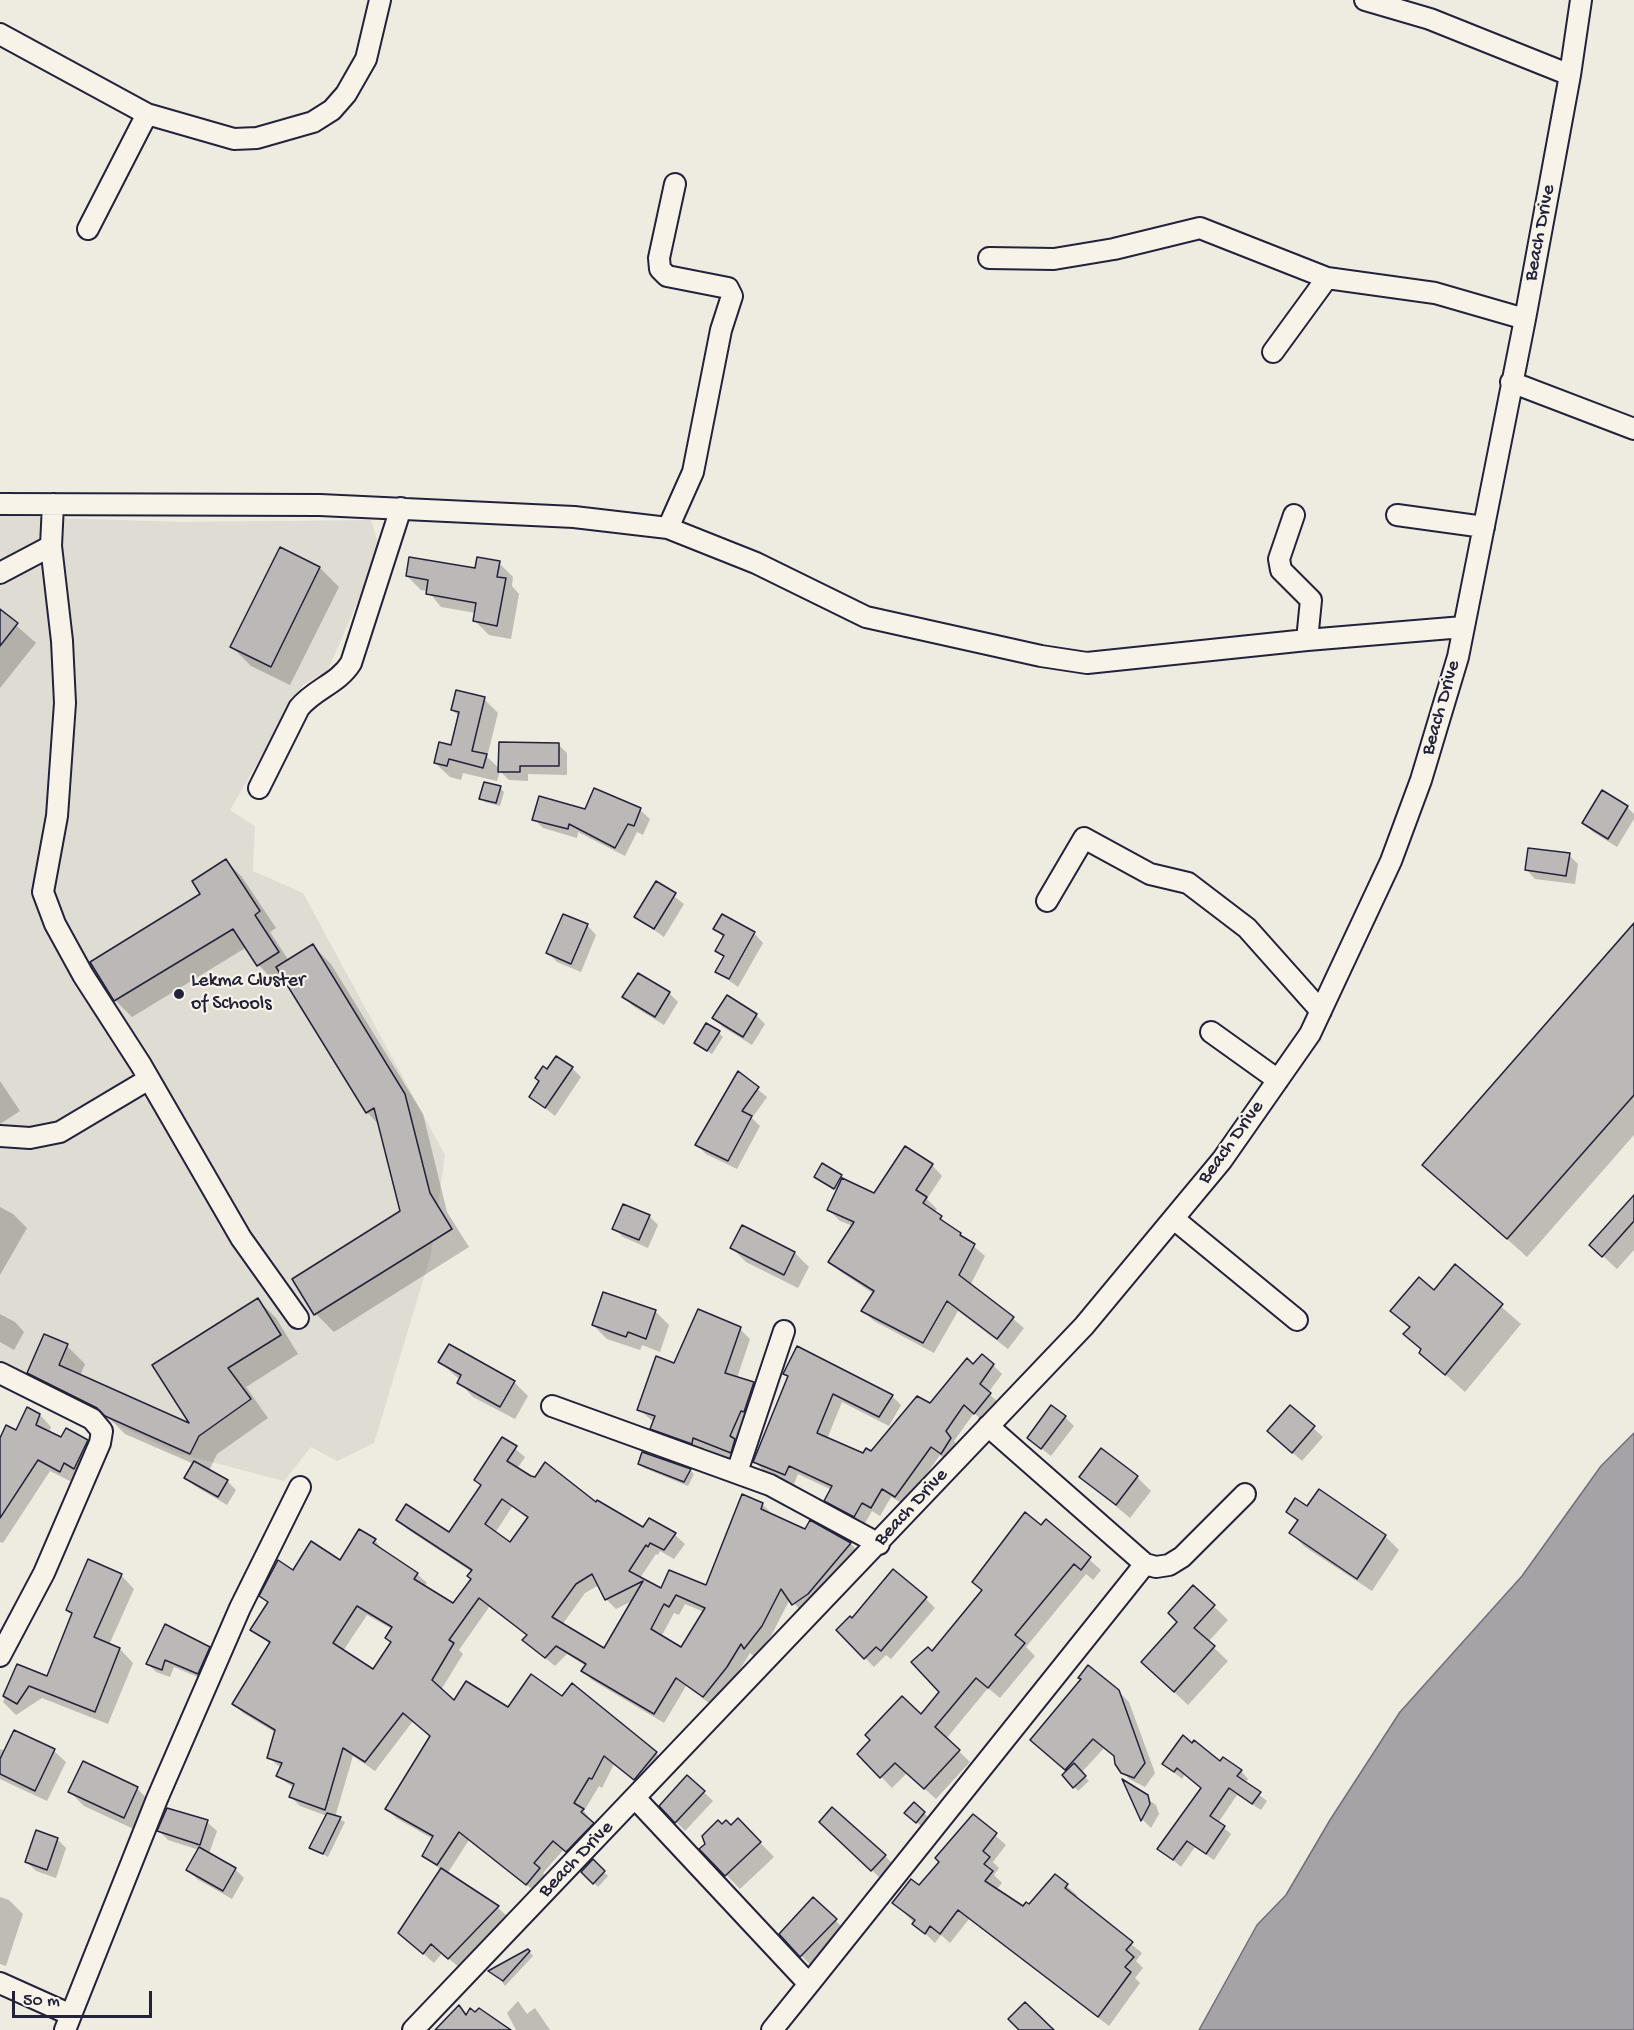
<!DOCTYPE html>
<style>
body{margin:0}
#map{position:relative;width:1634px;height:2030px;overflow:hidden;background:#eeebe1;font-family:"Gochi Hand",sans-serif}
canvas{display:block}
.scale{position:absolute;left:12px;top:1991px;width:140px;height:27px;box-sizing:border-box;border:3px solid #22223b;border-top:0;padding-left:8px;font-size:18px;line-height:21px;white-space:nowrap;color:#22223b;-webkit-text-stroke:4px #f7f3e8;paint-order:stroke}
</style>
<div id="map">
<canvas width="1634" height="2030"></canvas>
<div class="scale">50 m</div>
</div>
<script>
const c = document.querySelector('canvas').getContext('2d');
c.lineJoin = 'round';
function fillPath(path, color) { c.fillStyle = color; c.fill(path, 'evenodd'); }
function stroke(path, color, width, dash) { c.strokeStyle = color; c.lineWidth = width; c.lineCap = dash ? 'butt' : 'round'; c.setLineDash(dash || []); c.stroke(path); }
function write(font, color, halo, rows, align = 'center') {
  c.font = font + ' "Gochi Hand",sans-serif'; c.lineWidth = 4.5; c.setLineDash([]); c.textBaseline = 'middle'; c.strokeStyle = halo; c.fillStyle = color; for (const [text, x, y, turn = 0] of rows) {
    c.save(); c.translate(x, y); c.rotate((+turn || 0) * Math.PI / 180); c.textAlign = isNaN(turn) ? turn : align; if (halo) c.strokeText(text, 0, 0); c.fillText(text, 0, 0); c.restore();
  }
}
const built = new Path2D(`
 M0 516 181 522 371 520 380 550 328 670 303 685 230 810 255 826 253 871 303 893 445 1155 431 1254 374 1443 337 1461 311 1447 284 1481 177 1453 0 1369Z`);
const water = new Path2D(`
 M1634 1433V2030H1199L1257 1925 1286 1895 1330 1820 1400 1712 1522 1576 1601 1466Z`);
const shadow = new Path2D(`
 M281 549 320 568 339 587 290 685 251 666 232 647Z
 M499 563 513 577 512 586 519 594 511 639 489 635 475 621 476 613 441 607 428 591 421 590 407 576 476 570Z
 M0 611 36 643 0 688Z
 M484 699 498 713 487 757 500 769 558 744 567 753V775L528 774V781L509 780 500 771 497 781 463 773 461 780 450 777 435 763 452 747 460 717 452 710Z
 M500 788 504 792 500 806 485 802 481 798Z
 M594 790 640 810 650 819 643 835 637 832 625 856 578 832 577 838 543 828 534 819 586 811Z
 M1627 807 1634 814V819L1617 847 1593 832 1584 823Z
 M1569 855 1578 864 1575 884 1535 879 1526 869Z
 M226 861 242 877 276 928 270 932 289 961 313 946 331 964 423 1114 447 1212 469 1247 334 1332 316 1314 402 1212 380 1126 367 1112 284 976 275 982 259 965 247 947 132 1017 115 1000 202 895Z
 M656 883 684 904 664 937 636 917Z
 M587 925 596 935 581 972 557 962 548 953Z
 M1634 926V1135L1527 1257 1424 1164Z
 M715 929 754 933 763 943 738 987 717 972 725 958 717 951 724 938Z
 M669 993 678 1002 664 1025 633 1006 624 997Z
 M756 1015 765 1024 752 1045 723 1027 714 1018Z
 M719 1033 723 1037 712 1054 696 1043Z
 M572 1068 581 1077 555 1116 531 1097 548 1071Z
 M738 1073 767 1097 752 1118 760 1126 737 1169 706 1154 697 1145Z
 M0 1081 20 1111 0 1124Z
 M932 1165 942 1176 927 1199 937 1209 934 1213 939 1217 937 1226 942 1219 985 1256 971 1284 1024 1328 1008 1349 958 1311 934 1353 874 1321 863 1311 874 1294 841 1272 830 1262 853 1226 840 1221 829 1210 838 1191 816 1176H841L874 1195Z
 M1634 1197V1250L1617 1269 1591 1245Z
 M0 1207 13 1214 27 1228 0 1275Z
 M649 1216 658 1225 648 1248 623 1237 614 1228Z
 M743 1227 795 1253 809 1267 798 1288 746 1262 732 1248Z
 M1455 1266 1521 1324 1465 1392 1421 1353 1422 1351 1405 1334 1410 1329 1392 1311 1434 1292Z
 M257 1299 276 1318 298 1354 246 1387 268 1418 217 1454 209 1471 227 1481 236 1490 227 1505 195 1486 186 1477 194 1464 125 1434 101 1410 99 1412 109 1422 47 1391 28 1373 67 1346 85 1364 80 1376 193 1426Z
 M655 1311 669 1325 660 1352 642 1345 640 1350 607 1339 593 1325Z
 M0 1314 15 1322 24 1332 14 1350 0 1342Z
 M740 1329 750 1339 737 1378 754 1383 764 1394 741 1463 704 1448 702 1453 662 1439 652 1428 654 1422 638 1409 675 1364Z
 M440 1362 514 1382 528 1396 515 1419 473 1397 459 1382 460 1380Z
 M993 1365 1002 1374 988 1393 999 1403 984 1422 974 1413 954 1441 959 1448 950 1462 940 1455 905 1505 891 1497 880 1516 872 1511 864 1525 835 1509 826 1500 832 1490 798 1474 794 1484 764 1471 755 1462 789 1377 785 1374 892 1396 901 1405 889 1426 842 1402 827 1439 864 1455 872 1452 930 1405 973 1366Z
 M1290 1407 1323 1437 1302 1461 1278 1440Z
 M40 1415 51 1427 49 1433 62 1439 88 1441 99 1452 76 1474 72 1482 50 1471 3 1543 0 1542V1441Z
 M1065 1417 1074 1426 1051 1456 1038 1446Z
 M503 1439 525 1457 517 1469 531 1478 596 1505 644 1529 650 1520 675 1535 685 1544 674 1559 660 1551 658 1555 656 1554 640 1578 662 1590 707 1587 743 1496 763 1505 772 1514 806 1531 811 1522 851 1544 860 1553 803 1613 790 1599 771 1636 755 1657 750 1653 736 1676 713 1706 686 1686 664 1723 592 1680 583 1670 586 1666 567 1654 555 1666 534 1649 528 1636 489 1607 459 1650 463 1654 441 1690 454 1703 509 1709 563 1698 656 1753 666 1762 644 1788 614 1764 602 1788 599 1786 584 1811 602 1833 576 1860 564 1849 543 1873 549 1879 537 1893 469 1840 447 1874 498 1908 509 1918 460 1968 442 1953 434 1963 400 1933 441 1870 424 1856 433 1839 396 1818 387 1809 431 1737 413 1721 375 1771 353 1756 335 1817 345 1822 328 1857 311 1847 327 1816 300 1806 291 1797 294 1788 278 1776 281 1768 268 1757 276 1733 243 1713 234 1704 271 1645 252 1629 269 1604 261 1596 293 1572 340 1562 375 1540 383 1551 417 1574 427 1583 424 1587 453 1605 472 1579V1572L407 1529 398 1519 449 1534 482 1486ZM512 1507 528 1519 510 1544 495 1533ZM599 1585 606 1599 616 1609 634 1600 604 1650 562 1625 585 1593ZM685 1604 704 1612 682 1649 661 1637 674 1613 679 1615ZM367 1615 392 1629V1643L373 1671 343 1651Z
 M640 1464 690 1470 694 1474 688 1486 644 1468Z
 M1081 1477H1137L1151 1491 1130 1518Z
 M1319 1491 1385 1536 1399 1550 1372 1591 1305 1547 1291 1533 1298 1522 1288 1512 1308 1508Z
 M1046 1521 1101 1570 1093 1580 1086 1574 1026 1647 1035 1656 1000 1698 988 1688 946 1739 970 1762 936 1799 907 1773 892 1788 859 1754 921 1716 941 1692 932 1653Z
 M121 1575 134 1589 109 1645 120 1649 133 1663 108 1724 42 1698 16 1715 3 1702 17 1666 48 1678 73 1615 67 1610Z
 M1193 1587 1228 1620 1208 1642 1228 1661 1188 1705 1157 1676Z
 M926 1599 935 1608 891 1659 886 1655 874 1667 838 1630Z
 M165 1626 196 1640 218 1656 207 1681 174 1667 170 1677 156 1672 148 1664Z
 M1118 1691 1129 1702 1155 1773 1145 1787 1129 1779 1119 1768 1116 1758 1104 1748 1081 1773 1089 1781 1078 1791 1064 1775 1067 1772 1032 1740Z
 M13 1731 54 1751 66 1762 47 1801 0 1779V1749L5 1751Z
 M1220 1763 1241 1771 1248 1779 1245 1784 1267 1801 1261 1810 1237 1795 1218 1823 1231 1834 1214 1860 1195 1847 1181 1867 1159 1848 1203 1789 1185 1774 1182 1779 1164 1764Z
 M688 1777 713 1801 685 1831 661 1806Z
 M1125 1783 1156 1805 1159 1814 1151 1828 1143 1820Z
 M137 1788 151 1803 138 1831 84 1806 70 1792Z
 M924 1813 928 1817 921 1826 910 1817Z
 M973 1816 1006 1845 993 1862 999 1868 994 1875 1002 1883 996 1890 1023 1908 1029 1906 1055 1876 1077 1895 1075 1898 1142 1953 1136 1961 1143 1968 1135 1978 1140 1983 1109 2026 969 1919 950 1943 941 1935 935 1943 894 1903 919 1887Z
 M738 1820 774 1857 740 1889 701 1849 722 1827H731Z
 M207 1822 217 1831 209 1854 235 1869 244 1878 232 1899 197 1879 188 1870 199 1850 168 1840 159 1831Z
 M829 1829 885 1856 893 1864 880 1878Z
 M57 1839 66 1848 56 1878 36 1871 27 1862Z
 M593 1862 608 1876 598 1887 583 1872Z
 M0 1897 9 1900 23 1914 6 1966 0 1964Z
 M835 1920 849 1934 815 1970 781 1934Z
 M528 1950 533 1956 505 1986 494 1970Z
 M518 2001 527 2014 535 2008 550 2030H516L507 2013Z`);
const building = new Path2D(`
 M280 547 320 567 271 667 230 647Z
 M409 557 475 568 477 557 500 561 497 577 506 578 497 626 473 621 476 603 426 594 428 580 406 576Z
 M0 609 18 623 0 646Z
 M456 690 485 697 472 751 487 754 483 768 449 759 447 766 434 763 439 742 451 745 459 712 451 710Z
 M499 742 559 743V766H520V772H498Z
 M484 782 501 786 496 803 479 799Z
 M594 788 641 808 634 826 628 824 615 848 569 824 568 829 532 820 539 796 585 809Z
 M1602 790 1628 806 1608 839 1582 823Z
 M1528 848 1570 853 1566 876 1525 870Z
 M226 859 260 911 255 915 279 952 257 966 233 929 114 1001 90 962 200 894 192 881Z
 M656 881 676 893 654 929 634 917Z
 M563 914 588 924 571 964 546 953Z
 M722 914 755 932 729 979 715 972 724 956 715 951 724 935 713 929Z
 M1634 923V1095L1507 1239 1422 1165Z
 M313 944 405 1094 430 1193 452 1229 314 1315 292 1279 400 1211 374 1108 366 1113 276 967Z
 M638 973 670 992 655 1017 622 997Z
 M727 995 757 1014 743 1037 712 1018Z
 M706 1023 720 1031 707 1051 694 1043Z
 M556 1056 573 1067 545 1108 529 1097 539 1081 535 1078 543 1066 547 1069Z
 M738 1071 759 1087 742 1111 752 1116 728 1161 695 1145Z
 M905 1146 933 1164 916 1190 927 1197 923 1203 942 1216 940 1219 961 1233 960 1235 975 1244 959 1275 1014 1317 997 1339 947 1301 923 1343 861 1311 874 1291 828 1262 854 1222 827 1210 842 1178 874 1193Z
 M822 1163 842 1175 834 1189 814 1177Z
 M1634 1195V1221L1602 1257 1589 1245Z
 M623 1204 650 1215 639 1240 612 1229Z
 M742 1225 795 1252 784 1275 730 1248Z
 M1455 1264 1503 1304 1445 1375 1419 1353 1421 1349 1403 1334 1410 1327 1390 1311 1419 1277 1434 1290Z
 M603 1292 656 1310 646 1339 628 1332 626 1337 592 1325Z
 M258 1298 281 1335 228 1368 251 1399 199 1436 190 1454 105 1416 97 1408 27 1373 44 1334 68 1344 59 1365 189 1423 152 1365Z
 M698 1309 741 1327 725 1373 754 1382 744 1412 741 1411 730 1436 735 1439 731 1453 693 1438 692 1444 650 1429 655 1416 637 1410 656 1356 674 1363Z
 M449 1344 515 1381 500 1407 457 1383 461 1375 438 1362Z
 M797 1346 893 1395 879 1417 833 1394 817 1433 863 1453 866 1448 871 1451 917 1396 930 1403 967 1358 973 1364 982 1354 994 1364 980 1384 991 1393 974 1414 964 1405 946 1431 951 1438 941 1454 931 1447 895 1497 882 1489 871 1508 862 1503 854 1517 824 1501 832 1486 789 1466 785 1475 753 1462 788 1376 783 1374Z
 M1051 1405 1066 1416 1041 1449 1027 1438Z
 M1290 1405 1315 1426 1292 1453 1267 1431Z
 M27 1407 40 1414 36 1425 61 1437 66 1428 88 1440 74 1469 64 1463 60 1472 38 1460 0 1518V1438L6 1425 16 1430Z
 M502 1437 517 1446 507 1461 531 1476 535 1477 545 1462 596 1502 597 1500 643 1527 649 1518 676 1533 664 1550 650 1543 648 1547 646 1545 629 1571 661 1588 669 1570 706 1585 742 1494 763 1503 761 1509 805 1529 810 1520 851 1543 808 1594 792 1605 781 1589 762 1626 744 1649 741 1644 727 1667 703 1697 676 1678 654 1714 581 1671 586 1664 556 1646 545 1658 522 1640 527 1635 479 1598 449 1640 454 1643 432 1680 454 1700 466 1681 508 1707 531 1674 562 1696 572 1683 657 1752 634 1780 604 1756 592 1779 589 1778 574 1803 584 1809 581 1812 594 1823 566 1852 553 1841 534 1863 540 1868 526 1885 459 1832 437 1865 422 1856 433 1836 385 1809 430 1736 403 1713 365 1762 343 1748 325 1810 289 1797 294 1784 276 1776 282 1763 267 1758 275 1730 232 1704 270 1642 250 1630 268 1602 259 1596 278 1560 293 1570 311 1541 340 1560 359 1529 376 1539 373 1543 418 1573 414 1579 453 1603 471 1579 467 1576 472 1570 396 1520 406 1504 449 1532 481 1485 474 1480ZM502 1499 528 1517 510 1542 485 1524ZM592 1574 605 1600 643 1581 604 1648 552 1617 576 1584ZM676 1595 705 1608 681 1647 651 1629 664 1604 669 1607ZM357 1606 392 1627 385 1638 391 1642 373 1669 333 1643Z
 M1101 1448 1138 1476 1116 1505 1079 1477Z
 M642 1452 691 1469 684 1482 638 1464Z
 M194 1461 228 1480 218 1497 184 1478Z
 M1319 1489 1386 1535 1357 1579 1289 1533 1298 1520 1286 1512 1295 1498 1307 1506Z
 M1025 1512 1041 1525 1046 1519 1091 1557 1081 1570 1074 1564 1015 1635 1025 1643 988 1688 976 1678 935 1727 960 1750 924 1789 895 1763 880 1778 857 1754 870 1740 865 1735 902 1696 921 1714 939 1692 911 1662 928 1647 932 1651 982 1590 972 1582Z
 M88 1559 122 1574 94 1637 120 1648 95 1712 29 1686 17 1704 3 1696 17 1664 47 1676 72 1613 66 1610Z
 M893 1569 927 1597 881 1651 876 1647 864 1659 836 1630 850 1616 852 1618Z
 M1193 1585 1215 1605 1194 1628 1215 1646 1174 1692 1141 1662 1177 1622 1168 1613Z
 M165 1624 210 1647 198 1674 165 1660 162 1670 146 1664Z
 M1088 1665 1119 1690 1145 1763 1134 1778 1121 1773 1115 1764 1114 1756 1093 1739 1065 1770 1030 1740 1081 1679 1078 1678Z
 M14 1730 55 1749 35 1791 0 1774V1759Z
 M1183 1735 1192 1743 1194 1740 1220 1761 1223 1757 1242 1770 1237 1776 1261 1792 1252 1804 1229 1788 1210 1816 1225 1826 1206 1854 1187 1841 1173 1860 1157 1849 1201 1788 1177 1768 1174 1772 1162 1764Z
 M83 1761 138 1787 124 1818 68 1792Z
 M1074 1763 1086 1776 1073 1788 1062 1775Z
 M687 1775 705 1791 675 1823 659 1806Z
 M1122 1779 1148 1795 1150 1804 1141 1821Z
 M914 1802 925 1812 916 1823 904 1813Z
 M832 1807 886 1855 871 1871 819 1822Z
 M167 1808 208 1820 200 1845 157 1831Z
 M327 1813 341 1817 323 1854 309 1848Z
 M973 1814 997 1833 983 1851 990 1857 984 1864 993 1871 985 1881 1023 1906 1026 1902 1029 1904 1055 1874 1068 1884 1065 1888 1133 1942 1126 1950 1134 1957 1125 1967 1131 1972 1098 2017 958 1910 940 1934 930 1926 925 1934 912 1924 915 1920 892 1903 911 1879 919 1885 939 1862 935 1858Z
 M738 1818 761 1842 725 1876 699 1849 705 1844 702 1836 718 1820 722 1824 726 1820 731 1825Z
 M36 1830 58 1838 47 1870 25 1862Z
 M199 1847 236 1868 223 1891 186 1870Z
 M593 1859 605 1871 593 1884 581 1872Z
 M441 1868 499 1906 448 1959 431 1944 423 1954 398 1933Z
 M813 1897 837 1919 800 1957 779 1934Z
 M528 1949 530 1951 503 1981 488 1971Z
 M1025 2002 1054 2030H1019L1008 2019Z
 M459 2005 466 2015 470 2008 475 2012 479 2008 511 2030H435Z`);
const minor = new Path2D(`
 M1365 0 1430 19 1570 75
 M0 34 147 114 234 139 257 138 313 122 332 110 346 94 366 59 380 0
 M88 229 147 114
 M989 258 1054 259 1114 249 1200 228 1327 278 1435 293 1525 319
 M1273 352 1327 278
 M1511 382 1634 429
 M0 504 320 505 574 517 668 528 756 563 866 617 1041 656 1087 663 1307 640 1463 627
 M53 504 51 546 62 641 65 703 57 816 43 892 55 924 83 975 141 1065 241 1238 298 1318
 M1294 515 1279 559 1281 570 1311 600 1307 640
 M1397 515 1484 527
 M668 528 693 472 721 330 732 296 728 288 667 276 660 269 659 258 675 184
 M0 573 51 546
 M259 788 299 708C314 689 338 684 351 663L401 508
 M1047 901 1084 838 1150 874 1188 883 1247 928 1321 1011
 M1211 1032 1278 1080
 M0 1136 30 1138 60 1132 149 1079
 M1174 1219 1297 1320
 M0 1373 92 1419 102 1431 100 1443 44 1573 0 1656
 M552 1406 770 1485 879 1544
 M988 1426 1145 1564 1156 1567 1169 1565 1182 1557 1245 1494
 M737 1472 784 1331
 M636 1799 809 1984 1145 1564
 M0 1983 69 2014
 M65 2030 157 1799 240 1608 300 1487
 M413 2030 1084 1326 1222 1160 1310 1034 1391 861 1421 780 1458 657 1525 319 1570 75 1581 0
 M772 2030 809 1984`);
const markers = [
 [179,994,6,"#22223b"]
];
const streetNames = [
 ["Beach Drive",1541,233,-79],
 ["Beach Drive",1442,708,-74],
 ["Beach Drive",1232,1143,-54],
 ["Beach Drive",912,1508,-47],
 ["Beach Drive",577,1860,-46]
];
const poiNames = [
 ["Lekma Cluster",191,982],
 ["of Schools",191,1005]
];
fillPath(built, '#dfdcd4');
fillPath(water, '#a6a3a6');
stroke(water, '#716f7b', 1.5);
fillPath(shadow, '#0003');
fillPath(building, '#bbb8b7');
stroke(building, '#22223b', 1.5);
stroke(minor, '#22223b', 24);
stroke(minor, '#f7f3e8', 20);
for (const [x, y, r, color] of markers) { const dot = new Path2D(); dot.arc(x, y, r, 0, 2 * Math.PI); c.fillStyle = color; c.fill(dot); stroke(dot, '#f7f3e8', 2); }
write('20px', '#22223b', '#f7f3e8', streetNames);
write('20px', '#22223b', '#f7f3e8', poiNames, 'left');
</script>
